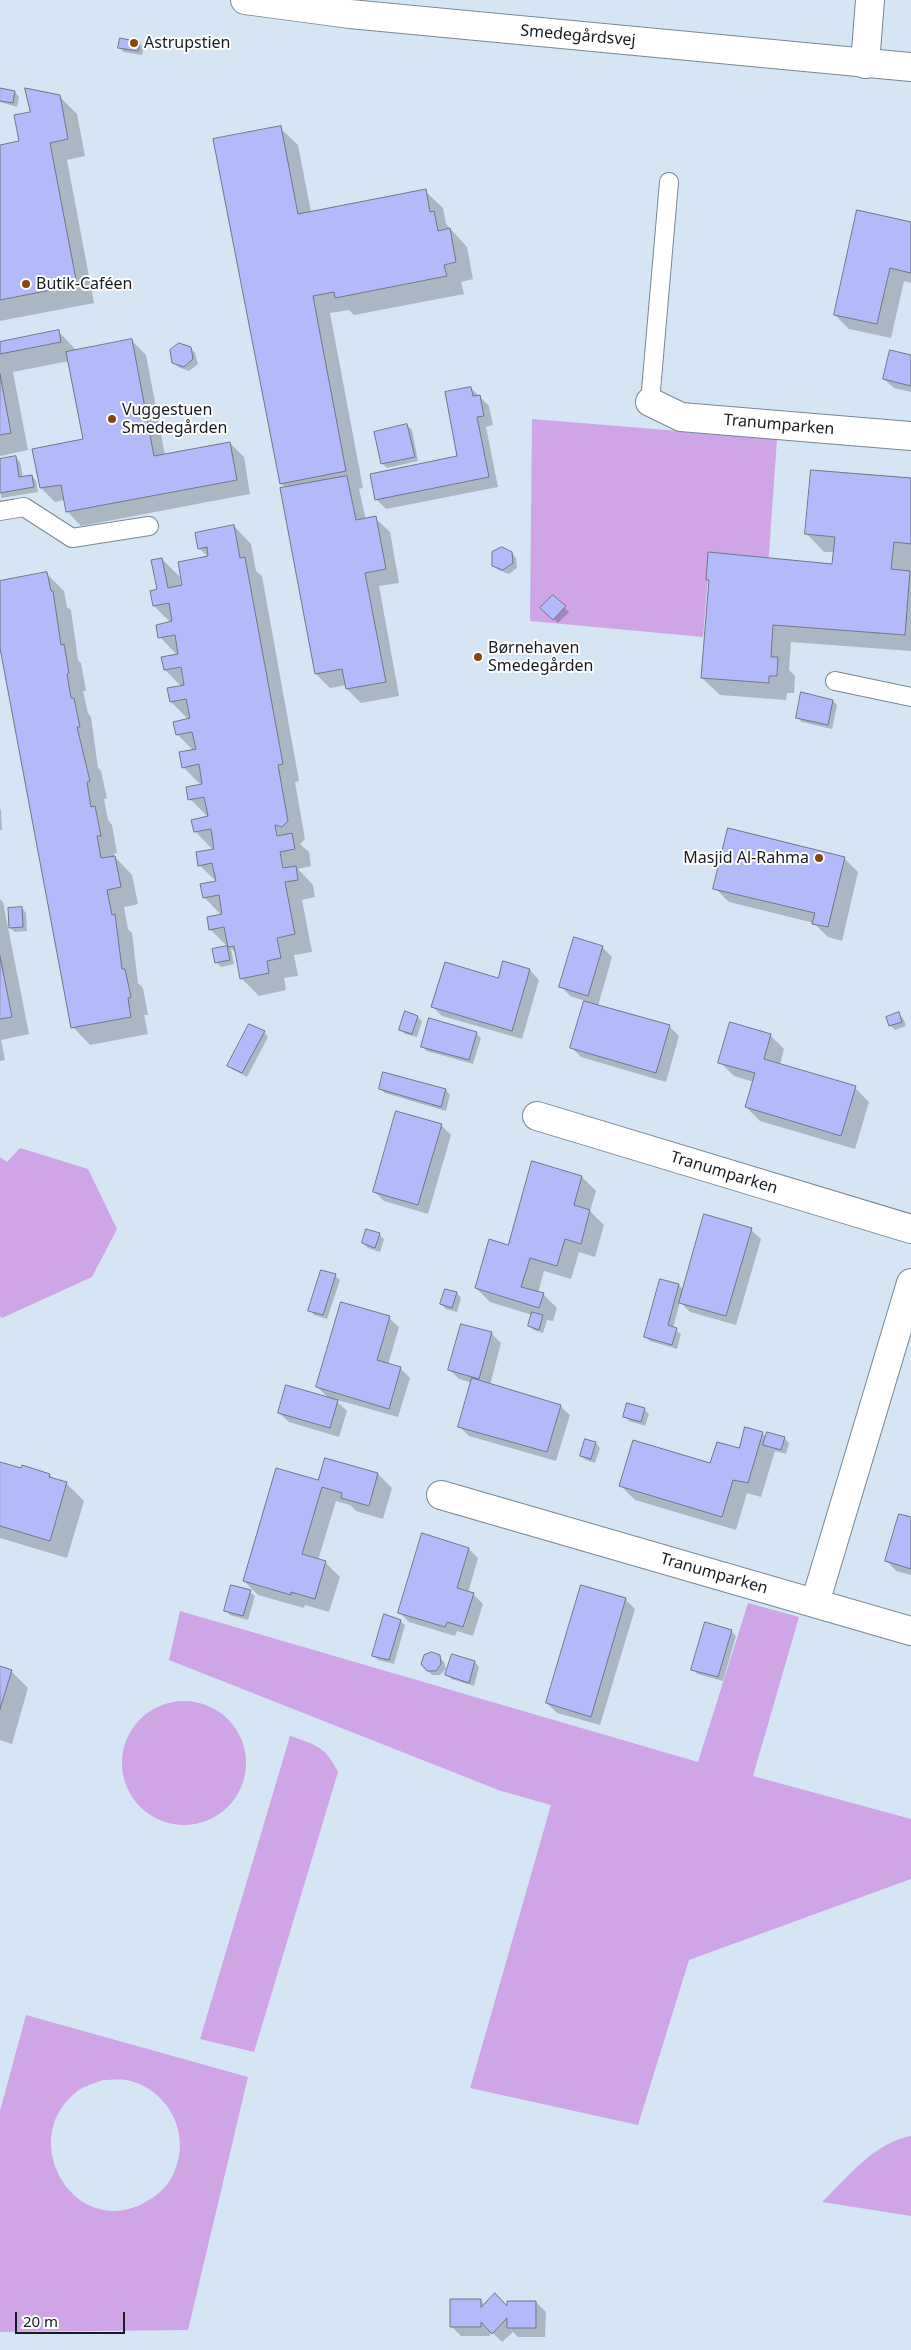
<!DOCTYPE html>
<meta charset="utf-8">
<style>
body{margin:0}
#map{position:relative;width:911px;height:2350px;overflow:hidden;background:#d5e5f4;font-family:"Noto Sans",sans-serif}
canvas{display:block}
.scale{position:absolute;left:15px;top:2312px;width:110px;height:22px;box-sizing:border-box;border:2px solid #161c21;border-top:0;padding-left:6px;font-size:15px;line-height:18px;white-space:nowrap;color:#161c21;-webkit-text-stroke:4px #fff;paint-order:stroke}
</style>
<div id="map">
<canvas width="911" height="2350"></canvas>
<div class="scale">20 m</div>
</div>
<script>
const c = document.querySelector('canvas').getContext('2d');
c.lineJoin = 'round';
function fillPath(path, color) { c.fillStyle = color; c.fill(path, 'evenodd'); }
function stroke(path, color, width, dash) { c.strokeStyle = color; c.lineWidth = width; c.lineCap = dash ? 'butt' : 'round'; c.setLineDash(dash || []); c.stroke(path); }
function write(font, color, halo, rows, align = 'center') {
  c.font = font + ' "Noto Sans",sans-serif'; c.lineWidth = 4; c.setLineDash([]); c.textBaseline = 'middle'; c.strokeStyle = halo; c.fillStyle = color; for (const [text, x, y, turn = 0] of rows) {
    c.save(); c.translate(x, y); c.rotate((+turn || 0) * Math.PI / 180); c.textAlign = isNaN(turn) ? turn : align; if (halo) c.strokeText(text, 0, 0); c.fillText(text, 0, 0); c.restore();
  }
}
const green = new Path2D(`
 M532 419 777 439 768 568 709 564 703 637 530 621Z
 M20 1148 88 1169 117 1229 92 1277 2 1318 0 1316V1157L7 1162Z
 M748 1603 799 1617 753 1776 911 1819V1879L689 1960 638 2125 470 2088 551 1805 501 1791 169 1660 180 1611 698 1762Z
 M122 1763a62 62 0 1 1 124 0a62 62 0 1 1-124 0Z
 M290 1736C316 1745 325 1746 338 1772L254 2052 200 2039Z
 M26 2015 248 2077 188 2330 0 2332V2111ZM103 2080C110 2080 119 2079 126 2080 168 2088 192 2134 174 2173 167 2188 156 2197 142 2204 71 2239 13 2133 82 2088 88 2085 96 2083 103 2080Z
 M911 2136V2216L822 2202C849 2176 874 2143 911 2136Z`);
const shadow = new Path2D(`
 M139 43 144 48 142 55 124 52 120 48Z
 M0 89 15 92 19 97 17 107 0 102Z
 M59 96 77 114 85 156 67 160 94 303 0 321V146L20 142 31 113Z
 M280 128 298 145 311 212 425 191 443 208 446 224 467 247 473 279 461 282 464 294 354 315 349 310 330 313 363 488 359 489 366 520 375 518 390 532 399 583 379 586 399 696 361 703 347 689 346 685 330 688 316 674 281 489 286 488 281 483Z
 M911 224V283L904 281 891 338 849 329 835 315Z
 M59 332 77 351 132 341 146 355 165 455 230 443 244 457 250 494 81 526 67 511 65 500 55 502 41 488 84 440 69 361 13 372 28 450 0 456V343Z
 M191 348 195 353 198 364 189 371 178 367 174 362Z
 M911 356V392L894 388 884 379Z
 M471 388 489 406 493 425 486 427 498 487 386 509 376 499 459 457Z
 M407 425 412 430 418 461 387 468 382 463Z
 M15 457 20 462 23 477 32 476 36 481 38 492 1 498 0 460Z
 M911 479V651L791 642 789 670 795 676 794 693H787L786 700 720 695 702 678 710 582 708 579 833 566 835 552H824L807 534Z
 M234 526 251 544 256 571 262 576 299 781 295 782 305 839 300 844 309 852 311 866 298 869 313 885 315 897 302 900 312 952 294 955 298 976 284 978 286 990 259 996 241 978 237 954 231 948 234 964 221 967 216 962 214 950 228 947 211 930 209 918 222 916 204 897 217 882 199 865 213 850 195 831 208 817 190 799 201 785 183 767 194 751 177 734 189 720 171 702 182 687 165 670 163 658 177 655 160 637 171 623 154 606 162 559 180 577 181 586 208 557 199 548Z
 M512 553 516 558 517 568 509 574 498 570 493 565Z
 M47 574 64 591 67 607 71 610 78 660 81 663 86 691H83L88 713 91 717 98 768 101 771 107 798 104 799 108 820 112 825 117 853H114L115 857 132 875 138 904 124 907 128 929 132 933 138 983 143 988 148 1015H144L148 1034 90 1045 73 1027 0 642V582Z
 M553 596 569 612 558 623 542 608Z
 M833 701 837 705 832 729 802 722 797 717Z
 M0 809 1 810 2 830H0Z
 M844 858 858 872 842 941 828 937 814 923 729 902 715 888Z
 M0 899 3 902 29 1034 1 1040 5 1060 0 1061Z
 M22 908 26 913 27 931 15 932 10 928Z
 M602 947 612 957 598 1006 669 1026 679 1036 666 1082 581 1057 572 1048 585 1001 570 996 561 986Z
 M504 963 530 970 539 980 522 1039 442 1016 433 1007 499 979Z
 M898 1014 903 1018 906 1026 895 1030 890 1025Z
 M417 1017 422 1021 417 1037 405 1034 401 1030Z
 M264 1032 268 1037 247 1077 234 1070 229 1066Z
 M476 1033 481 1038 473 1064 427 1051 422 1046Z
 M770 1035 784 1049 780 1065 855 1088 869 1102 855 1149 760 1121 746 1107 754 1082 734 1076 720 1062Z
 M384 1074 446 1090 450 1095 446 1111 385 1093 380 1089Z
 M441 1125 451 1135 428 1214 384 1201 374 1191Z
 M582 1177 596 1191 590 1211 604 1225 595 1257 579 1252 571 1279 544 1271 538 1293 543 1294 557 1308 553 1321 547 1320 543 1333 534 1330 529 1326 532 1315 490 1302 476 1288 509 1246Z
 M751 1230 761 1239 736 1325 690 1312 680 1302 673 1328 681 1334 677 1349 650 1341 645 1336 679 1285 684 1291Z
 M379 1234 384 1239 380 1252 368 1248 363 1243Z
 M335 1275 340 1280 327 1319 314 1315 310 1310Z
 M446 1290 457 1293 461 1298 457 1312 446 1309 441 1304Z
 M389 1318 399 1327 388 1365 400 1368 410 1378 398 1417 334 1399 347 1411 339 1437 289 1422 279 1413 330 1399 317 1387Z
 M491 1333 501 1343 490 1385 560 1406 570 1415 556 1461 469 1436 459 1426 472 1383 459 1379 450 1370Z
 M644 1409 649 1414 645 1426 629 1421 625 1416Z
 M762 1433 767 1438H784L789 1443 786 1454 775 1451 761 1497 747 1493 736 1530 635 1500 621 1486 711 1465 739 1450Z
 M596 1443 600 1448 595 1463 586 1460 581 1456Z
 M0 1462 22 1470 23 1467 50 1475 54 1480 66 1483 84 1501 67 1558 0 1538Z
 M378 1474 392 1488 383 1519 356 1511 350 1505 336 1501 318 1560 326 1563 340 1577 329 1612 305 1605 304 1608 258 1595 244 1581 319 1482Z
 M911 1519V1575L896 1571 887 1561Z
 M469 1549 478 1558 468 1593 473 1594 483 1604 473 1636 457 1631 455 1636 409 1622 400 1613Z
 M250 1592 255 1596 248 1620 230 1615 226 1610Z
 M625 1599 635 1609 600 1725 557 1713 547 1703Z
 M400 1621 405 1625 394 1664 378 1660 373 1655Z
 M731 1631 736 1636 723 1681 697 1674 693 1669Z
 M439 1657 444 1662 446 1669 440 1675H432L427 1670Z
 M475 1662 479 1667 474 1686 451 1679 447 1675Z
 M0 1668 11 1671 28 1688 12 1744 0 1740Z
 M480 2300 485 2305 508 2308 536 2302 546 2312 545 2337H518L513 2332 502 2342 490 2330V2336H461L451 2326Z`);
const building = new Path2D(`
 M120 38 140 42 138 51 118 48Z
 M0 88 15 91 13 103 0 101Z
 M25 88 60 95 68 139 50 143 77 285 0 300V145L19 141 14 115 30 112Z
 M281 126 298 214 426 189 430 212 434 211 438 231 450 228 456 262 444 265 447 276 335 298 334 292 313 296 346 471 280 484 213 139Z
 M857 210 911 222V273L890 268 877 324 834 315Z
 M59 330 61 342 0 354V342Z
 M132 339 154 456 230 442 237 480 66 512 61 485 40 488 32 449 83 439 66 352Z
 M179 343 191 347 193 359 184 367 172 363 170 350Z
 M890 350 911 355V386L883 379Z
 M0 374 11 433 0 435Z
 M471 387 473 396 480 395 484 416 477 417 489 477 375 500 370 474 457 456 445 392Z
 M407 424 415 457 381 464 374 432Z
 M16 456 19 477 32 475 34 487 0 493V459Z
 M811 470 911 478V544L894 542 891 569 910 571 905 635 773 625 771 657H778L777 676H769V683L701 678 709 580H706L708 552 832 564 835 537 805 534Z
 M347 476 356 520 376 516 386 569 365 573 386 682 346 689 342 669 315 674 280 488Z
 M234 525 240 558 245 557 283 764 278 765 288 821 282 827 275 825 277 836 292 833 295 849 280 852 283 868 296 866 298 880 285 882 295 934 277 938 281 958 267 961 269 973 240 979 234 946 228 947 224 927 209 930 207 917 222 914 219 895 203 898 200 884 216 881 212 863 198 866 196 852 214 849 211 829 194 832 191 820 208 816 204 797 188 800 186 787 202 784 199 764 182 768 179 752 196 749 192 732 176 735 173 722 190 718 186 699 170 702 167 688 184 685 181 667 164 670 161 657 178 654 175 635 158 638 156 625 172 621 169 603 153 606 150 591 157 589 151 560 162 558 168 588 182 585 178 562 208 556 207 547 198 549 195 533Z
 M502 547 512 552 513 563 503 570 492 566V552Z
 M47 572 51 591H53L61 645 64 644 69 673 67 674 71 698H74L80 727H77L90 781 87 782 91 807 95 806 101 836H97L101 858 115 856 121 887 107 890 112 915 115 914 122 969H125L131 997 128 998 131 1017 71 1028 0 648V581Z
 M553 595 566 606 553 620 540 608Z
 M801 692 833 700 828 725 796 718Z
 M728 828 845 857 828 927 812 924 815 913 713 889Z
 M22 907 23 927 9 928 8 908Z
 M574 937 603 946 588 996 559 987Z
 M227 946 230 960 215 963 212 949Z
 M0 956 12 1017 0 1019Z
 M503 961 530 969 512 1031 431 1007 445 962 498 978Z
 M584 1001 670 1025 656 1073 570 1048Z
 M405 1011 418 1016 412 1034 399 1030Z
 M899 1012 902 1022 889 1026 886 1017Z
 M429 1018 477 1032 469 1060 421 1047Z
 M730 1022 771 1034 764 1059 856 1086 841 1136 745 1107 755 1073 718 1063Z
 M249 1024 265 1031 242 1073 227 1066Z
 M383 1072 446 1089 441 1107 379 1089Z
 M396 1111 442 1124 418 1205 373 1192Z
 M532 1161 582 1176 574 1205 590 1210 581 1244 565 1239 557 1266 530 1258 521 1287 544 1293 539 1308 475 1288 489 1239 508 1245Z
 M704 1214 752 1228 726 1316 679 1303Z
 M366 1229 380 1233 375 1248 362 1243Z
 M321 1270 336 1274 323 1315 308 1311Z
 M660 1279 679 1284 668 1325 677 1328 672 1345 644 1337Z
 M445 1289 457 1292 452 1308 440 1304Z
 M341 1302 390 1316 377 1360 401 1367 389 1409 316 1387Z
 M532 1312 543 1315 539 1330 528 1326Z
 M461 1324 492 1332 479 1379 448 1370Z
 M472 1378 561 1405 547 1452 458 1427Z
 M286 1385 338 1400 330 1428 278 1413Z
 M627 1403 645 1408 641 1422 623 1417Z
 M745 1427 763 1432 748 1483 733 1480 722 1517 619 1486 633 1440 710 1463 717 1442 739 1448Z
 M767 1432 785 1437 781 1450 763 1445Z
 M585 1439 596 1442 591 1459 580 1456Z
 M325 1458 378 1473 369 1506 341 1498 342 1493 322 1487 302 1554 326 1561 315 1599 291 1592V1595L243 1581 276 1468 318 1480Z
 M0 1462 21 1468 22 1465 50 1474 49 1477 67 1482 50 1541 0 1526Z
 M899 1514 911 1517V1569L885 1561Z
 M422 1533 469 1548 457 1588 474 1593 463 1627 447 1622 445 1627 398 1613Z
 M231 1585 251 1590 243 1616 224 1611Z
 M581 1585 626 1598 591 1717 546 1703Z
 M384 1614 401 1620 389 1660 372 1656Z
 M705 1622 732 1630 718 1677 691 1670Z
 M432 1652 440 1655 441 1664 436 1671H427L421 1664 424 1655Z
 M452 1654 475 1661 469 1683 445 1675Z
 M0 1666 12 1670 0 1709Z
 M495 2293 507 2306V2301H536V2328H507V2318L492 2334 481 2322V2327H450V2299H481V2307Z`);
const service = new Path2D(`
 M650 402 669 182
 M0 511 24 507 72 538 149 526
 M835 681 911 697`);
const minor = new Path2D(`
 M865 64 870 0
 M650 402 681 417 911 436
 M537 1116 911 1229
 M441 1495 911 1631
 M815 1603 911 1283`);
const tertiary = new Path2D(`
 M245 0 350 14 911 67`);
const markers = [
 [134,43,5,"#86470d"],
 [26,284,5,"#86470d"],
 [112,419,5,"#86470d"],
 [478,657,5,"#86470d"],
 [819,858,5,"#86470d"]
];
const streetNames = [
 ["Smedegårdsvej",578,36,5],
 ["Tranumparken",779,425,5],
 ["Tranumparken",724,1173,17],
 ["Tranumparken",714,1574,16]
];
const poiNames = [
 ["Astrupstien",144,43],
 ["Butik-Caféen",36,284],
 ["Vuggestuen",122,410],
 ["Smedegården",122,428],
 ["Børnehaven",488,648],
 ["Smedegården",488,666],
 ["Masjid Al-Rahma",809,858,"right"]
];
fillPath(green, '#cfa5e6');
fillPath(shadow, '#0003');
fillPath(building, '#b3baf9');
stroke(building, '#727485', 1);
stroke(service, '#788693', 20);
stroke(minor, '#788693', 30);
stroke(tertiary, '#788693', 30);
stroke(service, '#fff', 18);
stroke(minor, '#fff', 28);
stroke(tertiary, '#fff', 28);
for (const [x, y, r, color] of markers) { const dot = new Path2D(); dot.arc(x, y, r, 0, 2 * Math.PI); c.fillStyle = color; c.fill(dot); stroke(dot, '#fff', 2); }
write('16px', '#161c21', '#fff', streetNames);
write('16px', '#161c21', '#fff', poiNames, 'left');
</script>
